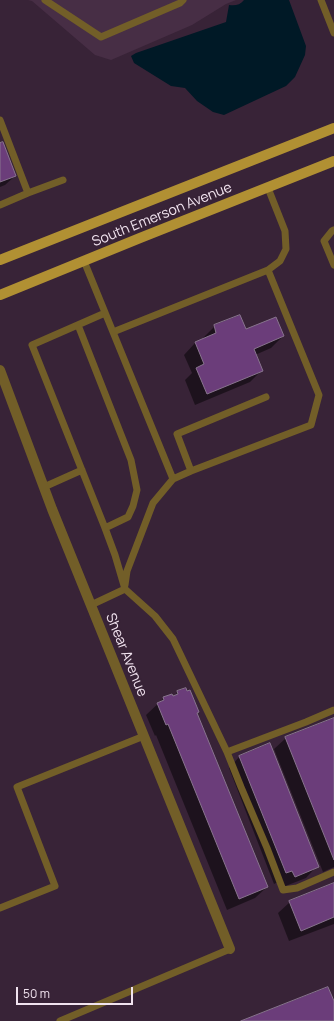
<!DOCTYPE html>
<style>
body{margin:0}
#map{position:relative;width:334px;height:1021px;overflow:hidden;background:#382337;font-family:Manrope,sans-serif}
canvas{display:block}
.scale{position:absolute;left:16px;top:987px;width:117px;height:18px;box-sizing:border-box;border:2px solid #f1e3ef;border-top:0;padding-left:5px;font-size:12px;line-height:14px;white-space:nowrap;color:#f1e3ef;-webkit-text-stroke:3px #382337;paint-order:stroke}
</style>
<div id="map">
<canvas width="334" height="1021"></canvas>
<div class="scale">50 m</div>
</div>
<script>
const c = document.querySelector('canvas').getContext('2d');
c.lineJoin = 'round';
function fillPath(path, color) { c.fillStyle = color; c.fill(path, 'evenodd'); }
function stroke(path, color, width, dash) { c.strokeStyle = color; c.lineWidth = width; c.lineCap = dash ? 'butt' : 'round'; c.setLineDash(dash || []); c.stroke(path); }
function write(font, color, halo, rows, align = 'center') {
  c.font = font + ' Manrope,sans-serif'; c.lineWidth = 3.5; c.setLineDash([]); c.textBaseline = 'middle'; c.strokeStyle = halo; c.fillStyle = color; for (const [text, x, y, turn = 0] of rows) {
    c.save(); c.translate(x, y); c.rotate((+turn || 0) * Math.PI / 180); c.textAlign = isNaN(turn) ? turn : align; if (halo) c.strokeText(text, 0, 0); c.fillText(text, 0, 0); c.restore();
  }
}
const built = new Path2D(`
 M28 0H236L226 4 192 25 111 60 95 55 32 1Z`);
const water = new Path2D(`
 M244 0H289L306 46 305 55 295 77 286 86 224 115 213 112 197 101 185 88 171 86 134 63 131 56 136 53 226 22 229 5C235 6 240 5 244 0Z`);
const shadow = new Path2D(`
 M0 144 15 176 5 185 0 187Z
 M215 326 283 336 271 348 255 355 262 370 250 382 195 405 185 380 192 373 184 355 195 343 204 340 203 338Z
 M178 692H187L196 713 267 887 255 898 227 910 156 735 155 736 146 715 164 698H172Z
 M334 719V867L323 872 274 749 286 738Z
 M240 756 317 866 306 878 283 887 280 881 274 884 229 768Z
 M334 884V924L289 941 278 913 290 902Z`);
const building = new Path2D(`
 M3 142 16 176 0 182V143Z
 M240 315 246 329 276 317 284 336 254 349 263 371 207 394 196 368 204 364 195 342 216 333 214 325Z
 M186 688 187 691 190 690 199 712 197 713 268 887 239 899 168 724 166 725 157 703 164 700 163 697 172 694 173 696 178 694 177 691Z
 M334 718V860L285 737Z
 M270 743 319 867 295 877 292 871 286 873 239 756Z
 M334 883V917L301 931 289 901Z
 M328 987 334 1001V1021H241Z`);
const service = new Path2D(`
 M45 0 101 37 180 3 183 0
 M321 0 334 33
 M0 120 28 193 0 205
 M28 193 63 180
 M334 230 332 231 324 241 334 265
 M84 261 173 479 191 471 177 434 266 397
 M105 313 32 345 105 528 115 555 125 589
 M78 325 131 460 137 490 133 506 128 517 105 528
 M113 332 268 270 280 261 286 249 285 231 268 188
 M191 471 311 425 319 395 268 270
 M44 487 82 470
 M125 585 127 571 153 503 173 479
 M91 605 125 589 155 616 173 639 227 752 241 787 267 848 283 890 297 888 334 872
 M227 752 306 722 334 710
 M0 908 55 886 17 787 144 736
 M60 1021 230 949`);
const minor = new Path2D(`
 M0 370 52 509 230 949`);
const primary = new Path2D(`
 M0 260 334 128
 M0 295 140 238 334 161`);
const streetNames = [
 ["South Emerson Avenue",162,215,-22],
 ["Shear Avenue",126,655,68]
];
fillPath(built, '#472e45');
fillPath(water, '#001926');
fillPath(shadow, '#0007');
fillPath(building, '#6b3d7a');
stroke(building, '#88748e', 1);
stroke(service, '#725e28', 7);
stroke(minor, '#725e28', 10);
stroke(primary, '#b19033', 10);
write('14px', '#f1e3ef', '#382337', streetNames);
</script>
